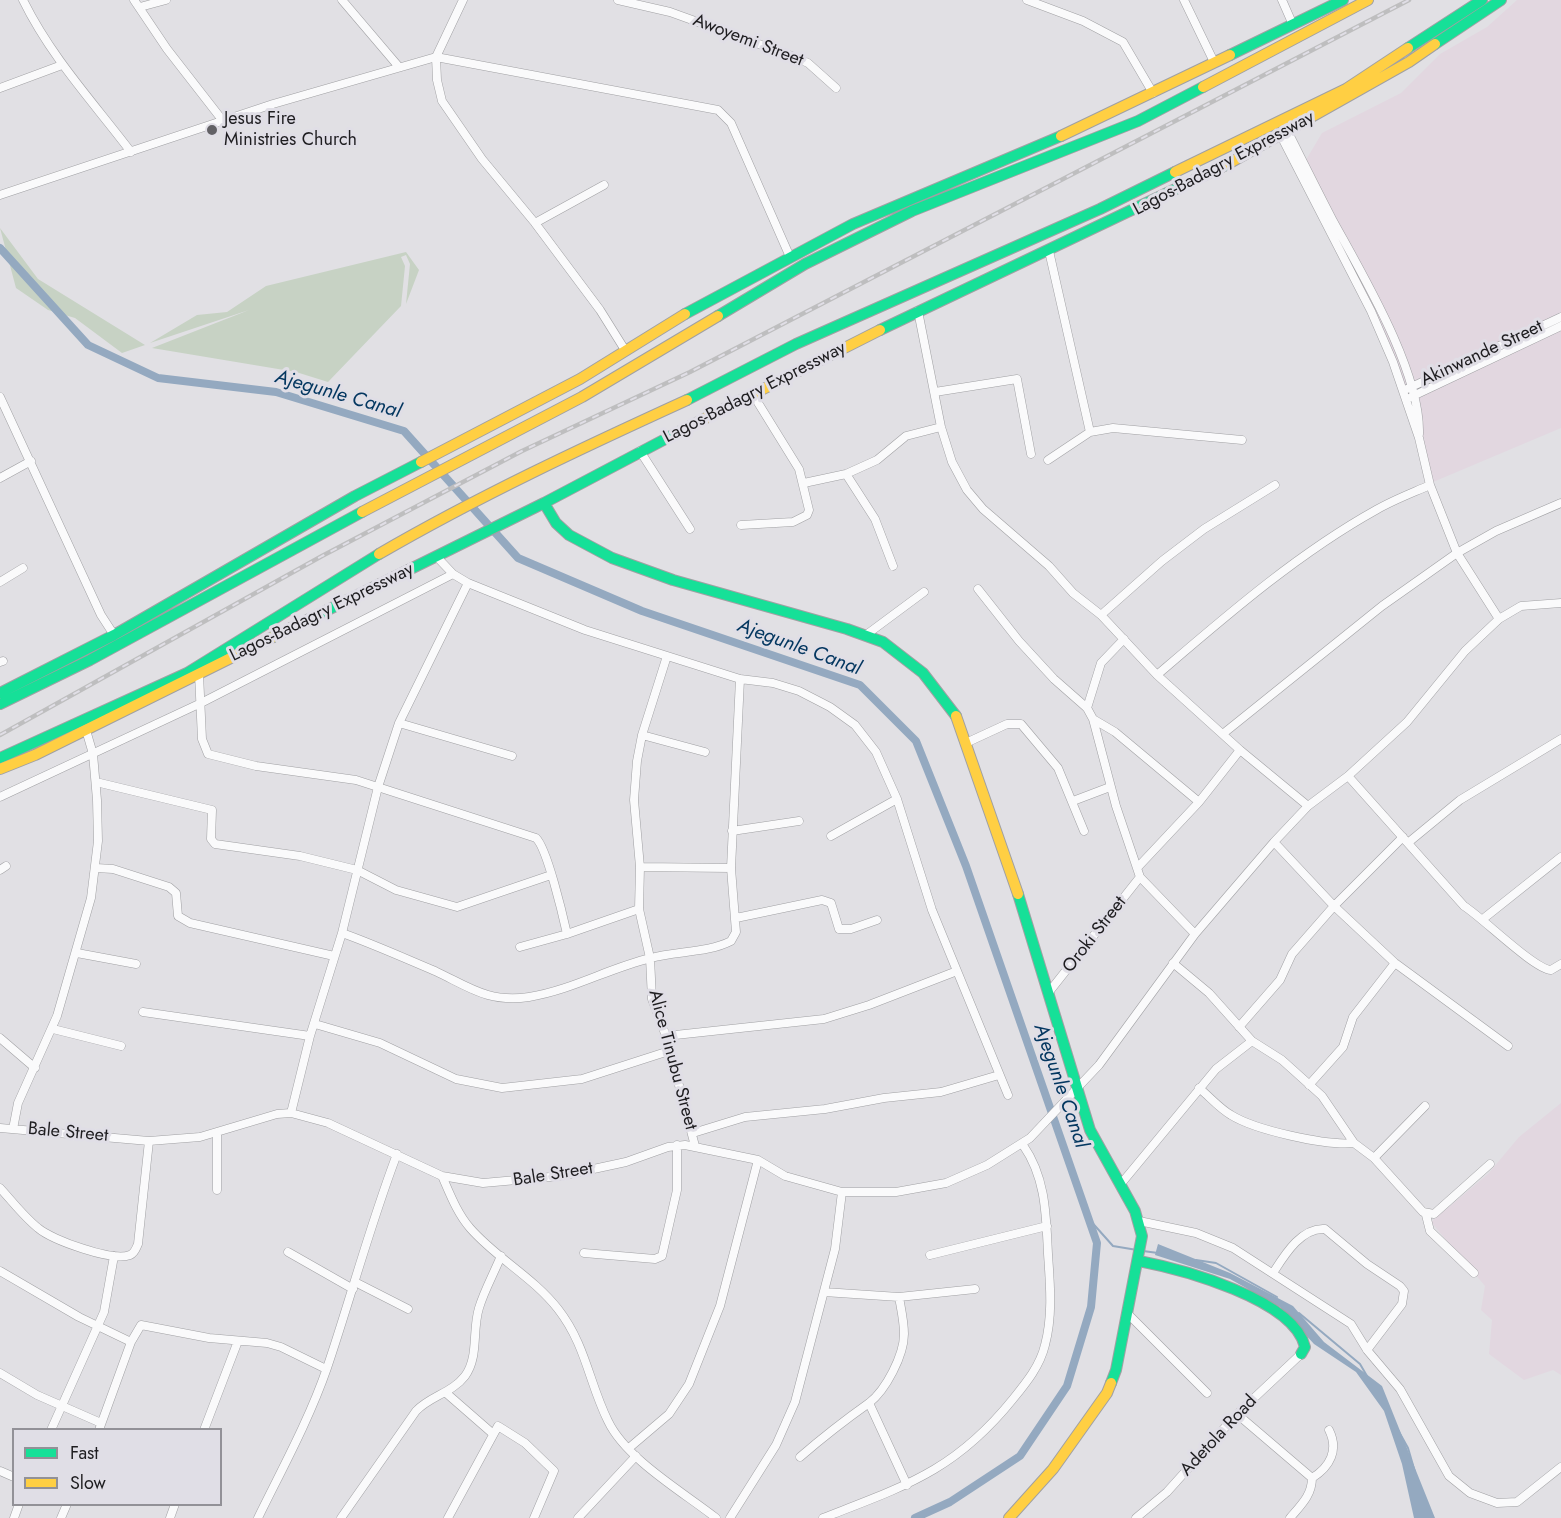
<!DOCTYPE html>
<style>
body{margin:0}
#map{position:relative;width:1561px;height:1518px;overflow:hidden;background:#e1e0e4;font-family:Jost,sans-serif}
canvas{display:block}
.legend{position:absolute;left:12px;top:1428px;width:210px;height:78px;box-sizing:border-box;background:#e0dee6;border:2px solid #929197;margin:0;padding:8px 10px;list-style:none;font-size:18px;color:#1e1d20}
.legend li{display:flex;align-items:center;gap:12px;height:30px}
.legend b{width:30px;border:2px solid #929197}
</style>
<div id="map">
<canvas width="1561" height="1518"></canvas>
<ul class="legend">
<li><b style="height:8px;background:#16e098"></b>Fast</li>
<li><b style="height:8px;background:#ffcf43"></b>Slow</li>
</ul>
</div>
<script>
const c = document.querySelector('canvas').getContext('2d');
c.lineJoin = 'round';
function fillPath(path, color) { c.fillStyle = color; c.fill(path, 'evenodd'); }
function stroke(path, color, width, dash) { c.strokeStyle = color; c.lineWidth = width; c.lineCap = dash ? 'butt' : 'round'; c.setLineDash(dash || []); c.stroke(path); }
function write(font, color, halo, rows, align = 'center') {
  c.font = font + ' Jost,sans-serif'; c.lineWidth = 6; c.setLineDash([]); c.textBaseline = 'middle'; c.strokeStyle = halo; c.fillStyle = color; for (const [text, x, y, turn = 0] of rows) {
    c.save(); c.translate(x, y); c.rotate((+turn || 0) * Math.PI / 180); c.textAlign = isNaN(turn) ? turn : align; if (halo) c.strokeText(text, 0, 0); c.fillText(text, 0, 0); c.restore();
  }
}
const industrial = new Path2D(`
 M1517 0H1561V428L1426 485 1406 390 1300 170 1322 133 1401 93 1440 54 1487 27Z
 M1561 1103V1375L1553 1370 1524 1380 1489 1354 1492 1320 1481 1310 1485 1286 1431 1222 1488 1174 1519 1137Z`);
const green = new Path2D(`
 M0 228 38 279 145 345 122 353 75 318 48 310 16 288Z
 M406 252 419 270 406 304 410 264 406 255 401 257 405 266 401 306 328 382 296 372 152 348 249 310 150 343 197 315 227 312 266 286Z`);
const water = new Path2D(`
 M1158 1244 1230 1273 1293 1306 1324 1342 1382 1386 1435 1518H1414L1402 1464 1384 1411 1356 1372 1314 1344 1280 1307 1230 1279 1155 1255Z`);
const stream = new Path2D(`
 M1088 1218 1113 1246 1137 1250
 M1143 1251 1158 1253
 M1196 1260 1216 1263 1277 1297
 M1299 1313 1360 1364 1367 1376
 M1398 1430 1408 1448 1415 1472`);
const canal = new Path2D(`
 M0 248 88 345 158 378 276 392 404 431 518 558 642 611 860 685 916 741 966 866 1097 1243 1091 1307 1067 1386 1020 1456 950 1502 915 1518`);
const street = new Path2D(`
 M23 0C51 57 93 102 131 152
 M134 0 167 49 223 121
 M342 0 399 67
 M463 0 436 57 437 80 442 101 482 159 535 223 600 310 625 350
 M618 0 670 12 792 56 808 63 836 88
 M1027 0 1083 21 1123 42 1153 93
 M1184 0 1214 62
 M1282 0 1293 25
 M140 7 166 0
 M0 88 62 65
 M1287 130C1302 160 1317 190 1332 219 1362 274 1421 372 1419 434
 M0 195 273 104 436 57 718 110 731 123 790 257
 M535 223 604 185
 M1049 251 1090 432
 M918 311 941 427 952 462 967 490 983 509 1049 566 1073 593 1101 615 1157 675 1240 750 1308 806
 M1407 389 1561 317
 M935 392 1017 379 1031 454
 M0 397 101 615 114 635
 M1411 397 1561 326
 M640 451 690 529
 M1048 460 1090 432 1113 428 1242 440
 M846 474 875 519 893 566
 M0 478 31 461
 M804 483 846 474 877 460 906 436 941 427
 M741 525 793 522 807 515 809 510 799 469 752 393
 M436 556 453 574
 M0 582 23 568
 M978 589 1019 641 1054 679 1087 708 1093 719 1115 732 1199 802
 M1101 615 1162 561 1204 529 1275 485
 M1499 619 1521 606 1561 603
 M866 635 924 592
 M667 656 642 735 637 761 634 800 640 867 639 909 650 958 652 999 666 1036 695 1146
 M0 662 3 661
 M199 674 202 739 208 754 256 766 356 780 536 838C547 848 563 916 567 934
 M1157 675C1226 616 1297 554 1376 510 1393 500 1412 493 1430 485
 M1087 708 1101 663 1124 639
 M1093 719 1116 806 1140 877 1195 934
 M399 723 512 756
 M1224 733 1382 606 1457 553 1496 531 1561 503
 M642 735 705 752
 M968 742 1007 724H1021L1058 768 1084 831
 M1348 776 1464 906C1483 918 1534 969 1551 970L1561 964
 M96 782 212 810 211 839 215 844 300 856 357 870 396 890 457 907 551 875
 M0 797 201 703 453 574 468 583 585 630 740 679 773 683 799 691 830 707 855 725 876 752 897 799 932 910 1008 1095
 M1073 801 1110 787
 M732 831 799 821
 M831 836 897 799
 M1274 842 1334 906 1395 963 1508 1046
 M1409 842 1460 800 1561 739
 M640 867 731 868
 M1138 867 1199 802 1240 750
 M96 868 113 869 169 887 176 893 178 916 190 923 334 956
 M0 870 6 866
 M736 918 822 900 831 903 839 929H851L877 920
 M1483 919 1561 857
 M342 933C373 944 404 958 435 971 469 987 488 1003 529 997 572 990 609 968 651 958 676 951 708 953 731 941L736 932 731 868 740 679
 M520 947 567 934 639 909
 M77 953 136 964
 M1173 963 1209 993 1252 1041 1282 1060 1322 1096 1354 1143 1374 1158 1423 1212 1434 1214 1490 1164
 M1049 992 1140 877
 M143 1012 310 1036
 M315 1024 380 1043 456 1079 502 1088 582 1079 669 1051
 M1239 1027 1280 980 1292 954 1334 906 1403 837
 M53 1029 121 1046
 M666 1036 824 1019 869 1005 957 971
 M0 1038 35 1068
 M1309 1085 1343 1047 1353 1017 1395 963
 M1199 1088C1210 1097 1219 1108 1231 1115 1255 1130 1326 1146 1354 1143
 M291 1113 310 1036 342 933 378 787 399 723 468 583
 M0 1128 149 1141 200 1137 277 1114 291 1113 328 1123 442 1176 483 1183 561 1176 626 1162 668 1147 685 1145 758 1160 785 1176 842 1192H896L946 1183 987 1165 1030 1138 1099 1065 1195 934 1274 842 1308 806 1348 776 1407 722 1465 651 1499 619 1457 553 1430 485 1419 438 1393 362 1371 311 1280 134
 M13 1129 18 1103 57 1016 91 898 98 841 97 800 93 754 86 730
 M693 1133 745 1117 825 1109 884 1098 941 1092 999 1075
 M1374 1158 1425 1106
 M442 1176C450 1194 457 1213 470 1228 496 1258 533 1277 558 1309 586 1345 589 1383 608 1421 626 1459 683 1492 716 1518
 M1120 1185 1216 1069 1252 1041
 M0 1188C12 1201 24 1217 38 1228 52 1240 113 1262 130 1255 135 1253 136 1248 138 1244L149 1141
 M217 1190V1134
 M1426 1215 1430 1231 1474 1273
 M1139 1221 1196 1233 1233 1248 1351 1324 1367 1350 1400 1389 1449 1476 1470 1493 1497 1503 1517 1502 1561 1467
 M288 1252 353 1289
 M584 1253 655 1259 662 1256 677 1190V1145
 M930 1255 1047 1226
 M0 1271 79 1317 131 1342
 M1273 1273C1284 1256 1301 1227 1325 1229L1367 1264 1400 1286 1404 1291 1402 1304 1367 1350
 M355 1282 408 1309
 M824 1292 899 1297 975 1289
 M1128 1314 1207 1393
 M0 1373 37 1395 101 1423
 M445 1392 492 1433
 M869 1403 907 1485
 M1237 1414 1312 1478C1312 1495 1301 1505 1290 1518
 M51 1430 104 1312 114 1256
 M99 1430 131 1342 141 1325 209 1338 267 1343 281 1347 326 1369
 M204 1430 238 1341
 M629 1448 669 1414 689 1384 720 1306 758 1160
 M800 1457C822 1438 845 1420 869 1403 886 1390 904 1355 904 1334 904 1321 901 1309 899 1297
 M0 1471 14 1477
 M1312 1478C1330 1467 1339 1450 1329 1430
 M14 1518 19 1504
 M61 1518 67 1504
 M170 1518 175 1504
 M258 1518C282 1469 309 1420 327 1368 351 1297 370 1225 397 1154
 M341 1518 416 1411C430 1396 452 1393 465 1376 479 1357 472 1330 479 1308 484 1291 494 1273 501 1256
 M448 1518 498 1426 525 1443 554 1471 534 1518
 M578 1518 636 1456
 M730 1518 776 1445 795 1402 835 1249 842 1192
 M823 1518C905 1486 955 1471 1013 1399 1026 1383 1040 1366 1045 1345 1053 1315 1050 1284 1048 1254 1046 1215 1046 1178 1023 1145
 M1136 1518 1167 1492 1237 1414 1301 1354`);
const fast = new Path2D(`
 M1435 44 1501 0
 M1408 48 1482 0
 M1230 55 1343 0
 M685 314 853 224 1061 136
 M718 316 805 264 912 211 1138 121 1203 87
 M880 330 1228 164
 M687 400 796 344 1100 209 1175 172
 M544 503 556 523 569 535 612 558 673 580 847 629 883 642 923 673 956 716
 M273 637 544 503 690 426
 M0 693 114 635 355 496 421 462
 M0 704 90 660 362 512
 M0 758 187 673 379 554
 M1018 894 1090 1130 1135 1211 1142 1236 1116 1370 1111 1383
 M1139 1261C1181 1269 1294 1299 1305 1347L1301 1354`);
const slow = new Path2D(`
 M1203 87 1368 0
 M1061 136 1230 55
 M1228 164 1409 62 1435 44
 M1175 172 1346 89 1408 48
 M690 426 880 330
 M421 462 580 379 685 314
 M362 512 582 397 718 316
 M379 554C479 496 582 448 687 400
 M956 716 1018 894
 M0 769 35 755 273 637
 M1009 1518 1053 1469 1107 1393 1111 1383`);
const rail = new Path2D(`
 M0 735 322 556 522 451 690 372 1409 0`);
const markers = [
 [212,130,6,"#626165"]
];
const streetNames = [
 ["Awoyemi Street",748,41,21],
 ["Lagos-Badagry Expressway",1224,164,-28],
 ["Akinwande Street",1482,354,-25],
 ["Lagos-Badagry Expressway",755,393,-27],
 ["Lagos-Badagry Expressway",322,613,-26],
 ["Oroki Street",1095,935,-52],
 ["Alice Tinubu Street",672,1060,75],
 ["Bale Street",68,1133,5],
 ["Bale Street",553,1175,-9],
 ["Adetola Road",1219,1436,-47]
];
const poiNames = [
 ["Jesus Fire",224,120],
 ["Ministries Church",224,141]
];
const waterNames = [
 ["Ajegunle Canal",338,395,16],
 ["Ajegunle Canal",799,648,20],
 ["Ajegunle Canal",1060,1086,71]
];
fillPath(industrial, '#e2d7e0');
fillPath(green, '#c7d2c4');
fillPath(water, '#94a9c0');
stroke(stream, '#94a9c0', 2);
stroke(canal, '#94a9c0', 8);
stroke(street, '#a0a0a3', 9);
stroke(fast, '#a0a0a3', 12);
stroke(slow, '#a0a0a3', 12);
stroke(street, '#fafafb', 8);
stroke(fast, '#16e098', 10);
stroke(slow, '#ffcf43', 10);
stroke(rail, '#bebebf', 4.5);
stroke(rail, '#e0dee6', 2, [7]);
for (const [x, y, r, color] of markers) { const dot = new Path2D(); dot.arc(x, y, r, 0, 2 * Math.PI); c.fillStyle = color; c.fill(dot); stroke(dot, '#e0dee6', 2); }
write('18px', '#1e1d20', '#e0dee6', streetNames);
write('18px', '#1e1d20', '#e0dee6', poiNames, 'left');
write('italic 20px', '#043760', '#e0dee6', waterNames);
</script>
